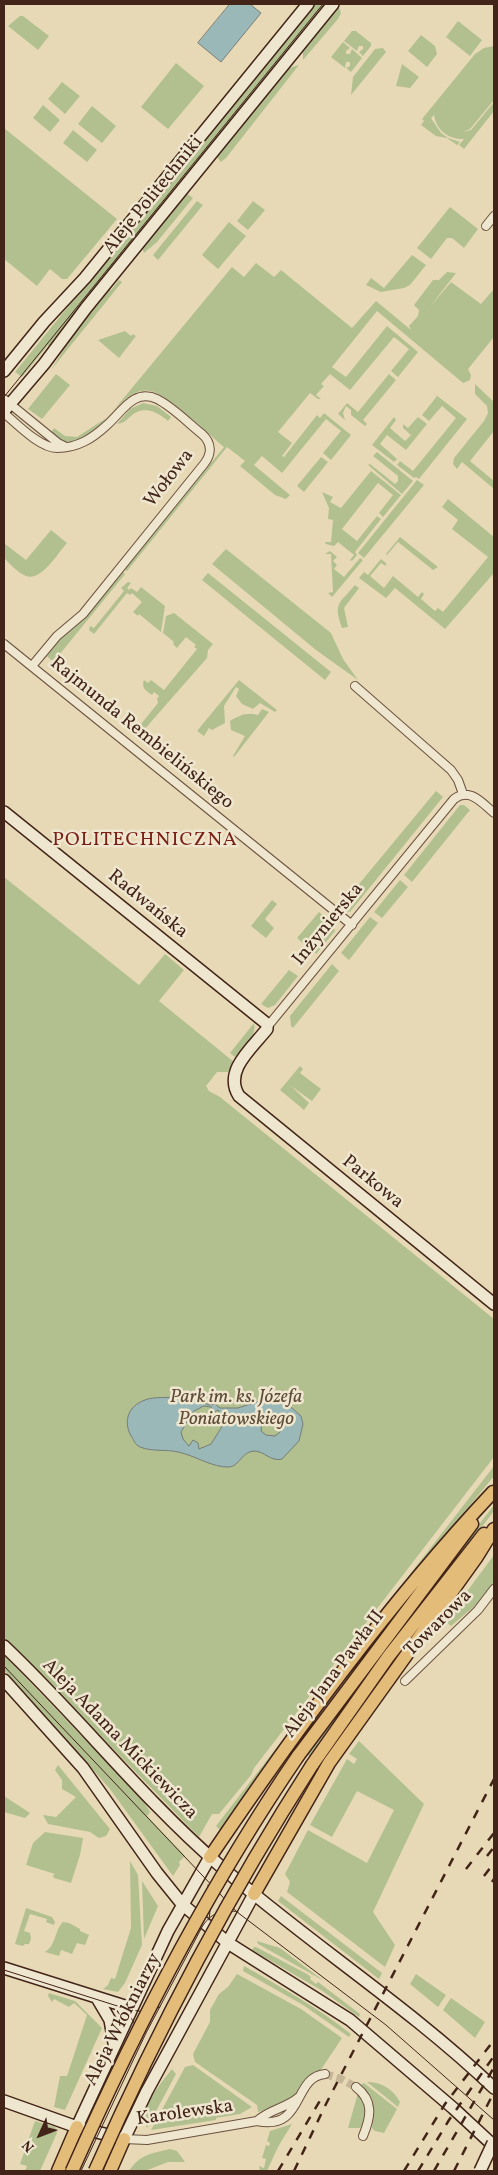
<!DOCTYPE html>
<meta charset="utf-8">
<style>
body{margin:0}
#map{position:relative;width:498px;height:2175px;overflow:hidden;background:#e7d9b5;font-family:Vollkorn,serif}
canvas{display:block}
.frame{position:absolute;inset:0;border:5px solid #422418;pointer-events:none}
.north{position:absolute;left:15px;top:2110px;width:50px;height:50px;-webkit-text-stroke:4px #efe6cf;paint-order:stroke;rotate:227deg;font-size:14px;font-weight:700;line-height:20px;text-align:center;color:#422418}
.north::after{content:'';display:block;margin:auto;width:18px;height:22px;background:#422418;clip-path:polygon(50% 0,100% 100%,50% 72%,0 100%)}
</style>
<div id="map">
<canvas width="498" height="2175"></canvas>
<div class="frame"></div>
<div class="north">N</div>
</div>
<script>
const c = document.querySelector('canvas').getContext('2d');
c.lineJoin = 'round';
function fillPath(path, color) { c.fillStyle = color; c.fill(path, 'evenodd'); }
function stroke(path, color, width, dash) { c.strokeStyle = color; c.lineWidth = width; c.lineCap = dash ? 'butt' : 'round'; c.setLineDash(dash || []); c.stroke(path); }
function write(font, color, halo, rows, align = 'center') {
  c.font = font + ' Vollkorn,serif'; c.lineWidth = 5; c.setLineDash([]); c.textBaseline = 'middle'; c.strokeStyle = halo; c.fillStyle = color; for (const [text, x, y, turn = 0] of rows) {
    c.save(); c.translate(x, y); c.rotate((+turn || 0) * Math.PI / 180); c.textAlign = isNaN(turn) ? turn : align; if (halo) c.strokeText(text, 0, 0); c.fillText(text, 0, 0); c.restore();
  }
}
const green = new Path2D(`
 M299 4H302L181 149Z
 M314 4H327L84 301 51 348 48 345 22 377 15 372Z
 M339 7 341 13 338 19 303 60V49Z
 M20 16H23L49 36 38 50 8 26Z
 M458 21 482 40 470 56 446 37Z
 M352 31H356L371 43V46L363 56 359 52 363 49V46H359L357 51 344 41Z
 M421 35 435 46 437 54 427 67 408 51Z
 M343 42 350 48 346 51V54H350L352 49 362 58 351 72 346 68 350 66V62H346L345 68 331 57Z
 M494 46V53H489H494V100L470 129 463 132 471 130 494 102V111L464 149 459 145 464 139C448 139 437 131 434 115L431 118 441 133 448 138 460 142 457 145 447 138 436 136 421 125 424 121 422 119 475 54 484 48Z
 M383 48 386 52 351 95 353 77 375 49Z
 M176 63 204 86 168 129 141 107Z
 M402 64 419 77 410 88 396 86Z
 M299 65 226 158 221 162 216 156 286 69Z
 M62 82 80 96 65 114 48 99Z
 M43 105 60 120 50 132 33 118Z
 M92 106 116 126 102 143 78 124Z
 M4 128 117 219 67 279H62L50 269 37 286 4 259Z
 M73 130 97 150 87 162 63 143Z
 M186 193 193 198 157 242 144 253 142 248Z
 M197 201 203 205 158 260 153 255Z
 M253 201 265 210 248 230 237 221Z
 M450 207 478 229 464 248 452 238H447L431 259 417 248Z
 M229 222 246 236 218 269 202 255Z
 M412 255 426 265 410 285 404 288 381 292 366 285 371 278 384 288Z
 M256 263 274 277 281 270 352 328 376 301 411 330 409 326 418 316 419 310 414 305 433 280H439L447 272 456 273 430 307 451 282 481 304 494 289V337L468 369 471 375 470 380 463 383 377 311 332 367 346 377 387 326 418 352 398 377 391 371 409 349 394 337 350 390 330 374 321 384 324 386 316 395 321 399H318L310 393 278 432 292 443 282 456 284 457 317 415 320 418 324 413 351 435 331 460 323 453 341 431 326 419 282 473 262 456 254 465 290 495 286 499 275 495 240 466 245 461 227 447 127 571 125 570 123 572 125 574 55 660H51L47 656 42 661 60 639 86 617 224 447C208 434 168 395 151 391 113 383 94 468 50 434L54 428 65 436 77 437 108 417 232 267 244 277Z
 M119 280 122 282 51 370 81 322 109 288 111 290Z
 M125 331 131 336 133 334 136 336 119 358 98 340Z
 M56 374 70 385 42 419 28 409Z
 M389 374 396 380 363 420 367 424 365 426 351 415V410L346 406 343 413 345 420 338 414 347 403 358 412Z
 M475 384 494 402V431L470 461 494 481V489L462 462 457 469 453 464 454 458 484 421 488 413 487 406 475 394Z
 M431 391 467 419 419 479 416 477 414 478 397 465 400 461 413 471 456 418 442 406 429 421 422 415 437 396Z
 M143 403 157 406 171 417 168 421C157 412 144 405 131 416 125 421 125 423 117 424L130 409Z
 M394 417 396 420 390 428 405 441 411 435 403 428V424L408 428 418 417 427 424 406 450 387 435 380 444 397 459 394 462 372 445Z
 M377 452 413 481 402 494 368 465 370 464 395 484 398 481V476L373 456Z
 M321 457 328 462 304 492 297 486Z
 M371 471 401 495 383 517 379 513 393 495 378 483 342 529 357 541 377 516 381 519 355 552 357 555 352 561 350 560 354 555 338 542 334 546 326 544 325 542H331L333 520 328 519 329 508 322 492 333 497 330 502 341 508Z
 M417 480 424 485 364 558 358 553Z
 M448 499 494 537V573L445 629 395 588 386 598 359 578 364 572 368 575 381 559 386 563V566L381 563 370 576 384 588 393 576 418 597 422 592 424 594 421 599 435 611 438 608 443 612 488 557 452 529 458 520 442 507Z
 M51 530 67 543C58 553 41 582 26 576 18 573 10 564 4 558L5 544 26 560Z
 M400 537 438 567 433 570 398 542 387 555 386 554Z
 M226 549 331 633 343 659 358 680 316 650 212 564Z
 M330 551 337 557 333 561 337 565 334 569 344 577 360 558 363 560 332 597 328 593 333 592 331 554H325Z
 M208 573 331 672 325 680 202 580Z
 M128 582 131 583 127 588 129 590 131 588 137 592 141 587 165 606 161 632 139 614 138 616 133 612 142 602 132 593 130 595 127 593 94 634 89 630 90 626 94 628 124 591 121 588Z
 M355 585 359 588 344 608 348 627 342 628C333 603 339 604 355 585Z
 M174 613 213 644 208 650 207 658 136 739 141 733 137 729 158 703 157 699 159 696 154 692 152 695C146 691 141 688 144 680L148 683 151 680 164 690 197 649 194 647 196 645 186 637 177 648 173 644 174 642 163 633 166 616Z
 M239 680 277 710 275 712 260 703 253 709 242 704 236 696 239 689 236 687 224 706 225 723 212 730 209 728 204 736 197 731Z
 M262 709 269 712 234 757 233 756 245 736 231 730 230 721C240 715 247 712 258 715Z
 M436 791 443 797 350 912 345 911 340 907Z
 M460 805H464L470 810 412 882 404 875Z
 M4 877 139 985 165 954 184 970 159 1001 234 1062 228 1072H217L206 1086 209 1091 220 1097 494 1319V1457L254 1768 251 1775 219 1814H212L199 1837 4 1637Z
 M400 880 408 887 382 918 374 912Z
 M272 900 277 904 265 919 274 928 266 938 251 926Z
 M319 912 332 923 335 931 316 954 297 938Z
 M370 917 378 923 349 960 341 953Z
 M332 964 339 971 293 1028 291 1026 290 1016Z
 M289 970 298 976 275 1005 268 1008 261 1004Z
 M254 1023C257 1035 245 1051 235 1057L230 1053Z
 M300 1066 303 1069 300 1073 321 1089 312 1101 291 1086 309 1103 304 1110 280 1090Z
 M494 1466V1476L335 1671Z
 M494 1505V1511L427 1598 311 1757 306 1754 359 1680Z
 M494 1555V1582L477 1604 451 1626 445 1621Z
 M4 1655 142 1799 150 1812 147 1816 185 1856 179 1862 180 1865 173 1876 110 1789 4 1670Z
 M332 1676V1680L258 1775 220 1830 216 1826Z
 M359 1741 424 1804 373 1912 395 1945 385 1967 287 1892 290 1882 285 1874 308 1830 367 1863 394 1810 357 1791 332 1837 310 1825 347 1759 354 1764 357 1759 349 1754Z
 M58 1765 110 1829 106 1836 99 1838 90 1832 48 1824 43 1815 56 1817 76 1797 62 1789V1780L55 1770Z
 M4 1796 30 1813 25 1818 4 1812Z
 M45 1832 83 1838 80 1855 71 1883 54 1878 53 1875 55 1874 26 1865 33 1843Z
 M130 1861 138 1875 142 1945 125 1983 118 1992 103 1989 108 1985 111 1978 115 1979 131 1928Z
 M142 1881 158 1906 144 1939Z
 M281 1896 382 1973 379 1979 278 1901Z
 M26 1908 52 1917 55 1922 54 1925 46 1922 47 1919 30 1914 24 1931 30 1933 31 1939 29 1944H25L23 1946 15 1944Z
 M63 1922 69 1923 80 1929V1931L89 1935 85 1945 77 1943 72 1954 61 1950 59 1956 45 1952C57 1944 54 1931 63 1922Z
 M257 1941 280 1948 324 1981 258 1944Z
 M254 1947H256L307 1974 311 1977 310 1979 316 1984 318 1982 360 2014 359 2017 321 1990 252 1950Z
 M244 1966C281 1987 317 2007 351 2034L349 2037 303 2005 243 1971Z
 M237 1974 301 2009 342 2038 320 2071 305 2080 296 2096 289 2102 258 2112 257 2105 195 2062 193 2054 210 2022V2010L219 1994 228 1987Z
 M416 1974 446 1995 438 2007 410 1984Z
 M49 1993 75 2001 102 2028 65 2110 54 2107 60 2076H67L87 2015 74 2003 69 2007 54 1999 52 2002 48 1996Z
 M451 1998 485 2022 475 2038 443 2010Z
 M193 2065 252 2107 240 2114 216 2118V2120L151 2130 185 2067Z
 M172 2069 176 2074 147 2128C136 2111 162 2082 172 2069Z
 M367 2082C382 2082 393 2089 400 2102L398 2107Z
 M364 2083 397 2109 384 2133 375 2131 372 2128C374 2110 375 2097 360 2085Z
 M358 2093C366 2103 371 2119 360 2128H348Z
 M35 2121 55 2127 57 2133 40 2171H25L27 2166 20 2164Z
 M292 2124 278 2147 267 2171H260L259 2166 264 2168 266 2159 262 2158 266 2145 269 2146 270 2143 267 2141 270 2131Z
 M170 2149 177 2151 185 2162H168L145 2171H129C139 2155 152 2153 170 2149Z`);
const water = new Path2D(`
 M230 4H250L261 13 221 62 198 43Z
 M179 1396 210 1405 215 1404 220 1408H238L272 1397 285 1402 301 1416 303 1424 299 1441 282 1459C270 1462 265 1451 254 1451 241 1452 240 1466 229 1467 213 1468 194 1455 178 1452 166 1449 152 1452 140 1447 134 1444 135 1441 131 1436 123 1421 128 1406 145 1400 154 1396 168 1399 179 1396ZM204 1406 211 1407 214 1412 218 1410 222 1416 223 1425 211 1444 199 1449 198 1443 193 1440 189 1446 183 1439 181 1432 193 1412ZM274 1418 281 1422 280 1432 275 1436 266 1435 261 1431 262 1425 267 1419Z`);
const streetTunnel = new Path2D(`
 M325 2074 341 2079 356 2087`);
const street = new Path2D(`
 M486 226 494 216
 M4 399 58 443 66 447
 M4 413C17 424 40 448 57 448 78 448 93 438 107 425 122 412 134 388 157 399 173 407 188 423 202 434 212 443 212 454 204 464L83 614 57 636 32 666
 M4 644 352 925
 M355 686 451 770 458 780 463 794
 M268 1026 454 799C470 787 482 803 494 813
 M405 1681 478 1610 494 1589
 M356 2087C374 2101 371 2117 363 2136
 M257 2121C270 2109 287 2108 299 2097
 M124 2139 147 2140 257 2121C305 2131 292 2077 325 2074`);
const secondary = new Path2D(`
 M4 371 44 322 85 278 308 4
 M4 411 44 364 86 308 333 4
 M4 812 267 1024V1029C252 1048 223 1071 239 1096L494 1304
 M4 1646C78 1716 141 1797 218 1864 307 1942 408 2006 494 2088
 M4 1680 83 1768 157 1873 182 1904 228 1943 350 2020 453 2108 494 2146
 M4 1968 131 2008
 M97 1998 110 2020 114 2043
 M4 2101 77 2127 124 2139 147 2091 254 1894
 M77 2127 168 1931 210 1857`);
const primary = new Path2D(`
 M298 1756 472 1524
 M312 1765 388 1657 484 1534
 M210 1857C296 1730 388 1604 493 1492
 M254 1894 329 1763 476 1558 494 1529
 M58 2171 77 2127
 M110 2171 124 2139`);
const tram = new Path2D(`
 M4 397 323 4
 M4 1666 237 1912 386 2025 494 2120
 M208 1885 211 1901 209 1920
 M4 1970 130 2010 148 2012 160 2007
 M122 2009C134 2018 140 2030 138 2045
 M81 2171 146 2033 202 1927C210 1914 222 1908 238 1912`);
const rail = new Path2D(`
 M487 1856 494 1847
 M466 1869 494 1833
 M484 1876 494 1863
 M492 1882 494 1879
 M278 2171 324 2094
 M294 2171 326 2104 494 1779
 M404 2171 445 2104 494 2040
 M418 2171 449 2120 494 2056
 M434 2171 493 2069
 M454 2171 494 2092`);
const secondaryBridge = new Path2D(`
 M480 2171 493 2143`);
const primaryBridge = new Path2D(`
 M72 2171C136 2027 209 1886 298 1756
 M95 2171C157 2031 229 1894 312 1765`);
const streetNames = [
 ["Aleje Politechniki",154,196,-51],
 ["Wołowa",170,479,-52],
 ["Rajmunda Rembielińskiego",141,734,39],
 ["Radwańska",147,905,39],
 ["Inżynierska",329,925,-51],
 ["Parkowa",372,1183,39],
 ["Towarowa",439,1624,-45],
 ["Aleja Jana Pawła II",335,1675,-53],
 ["Aleja Adama Mickiewicza",119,1740,46],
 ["Aleja Włókniarzy",124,2020,-63],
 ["Karolewska",185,2114,-8]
];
const parkNames = [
 ["Park im. ks. Józefa",236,1399],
 ["Poniatowskiego",236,1421]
];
const neighbourhoodNames = [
 ["POLITECHNICZNA",145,841]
];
fillPath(green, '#b2c090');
fillPath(water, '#9ab8b7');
stroke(water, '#777d77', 1);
stroke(streetTunnel, '#c6b596', 8, [8, 4]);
stroke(street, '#6b513f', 10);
stroke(secondary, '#422418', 14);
stroke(primary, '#422418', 15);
stroke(street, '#efe6cf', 8);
stroke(secondary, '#efe6cf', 11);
stroke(primary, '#e4bc7a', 12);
stroke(tram, '#422418', 1);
stroke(rail, '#422418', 2.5, [9, 9]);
stroke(secondaryBridge, '#422418', 14, []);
stroke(primaryBridge, '#422418', 15, []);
stroke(secondaryBridge, '#efe6cf', 11);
stroke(primaryBridge, '#e4bc7a', 12);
write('19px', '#422418', '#efe6cf', streetNames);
write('italic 19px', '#5e4b36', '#efe6cf', parkNames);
c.letterSpacing = '1px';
write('20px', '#7a1f14', '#efe6cf', neighbourhoodNames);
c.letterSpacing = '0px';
</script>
